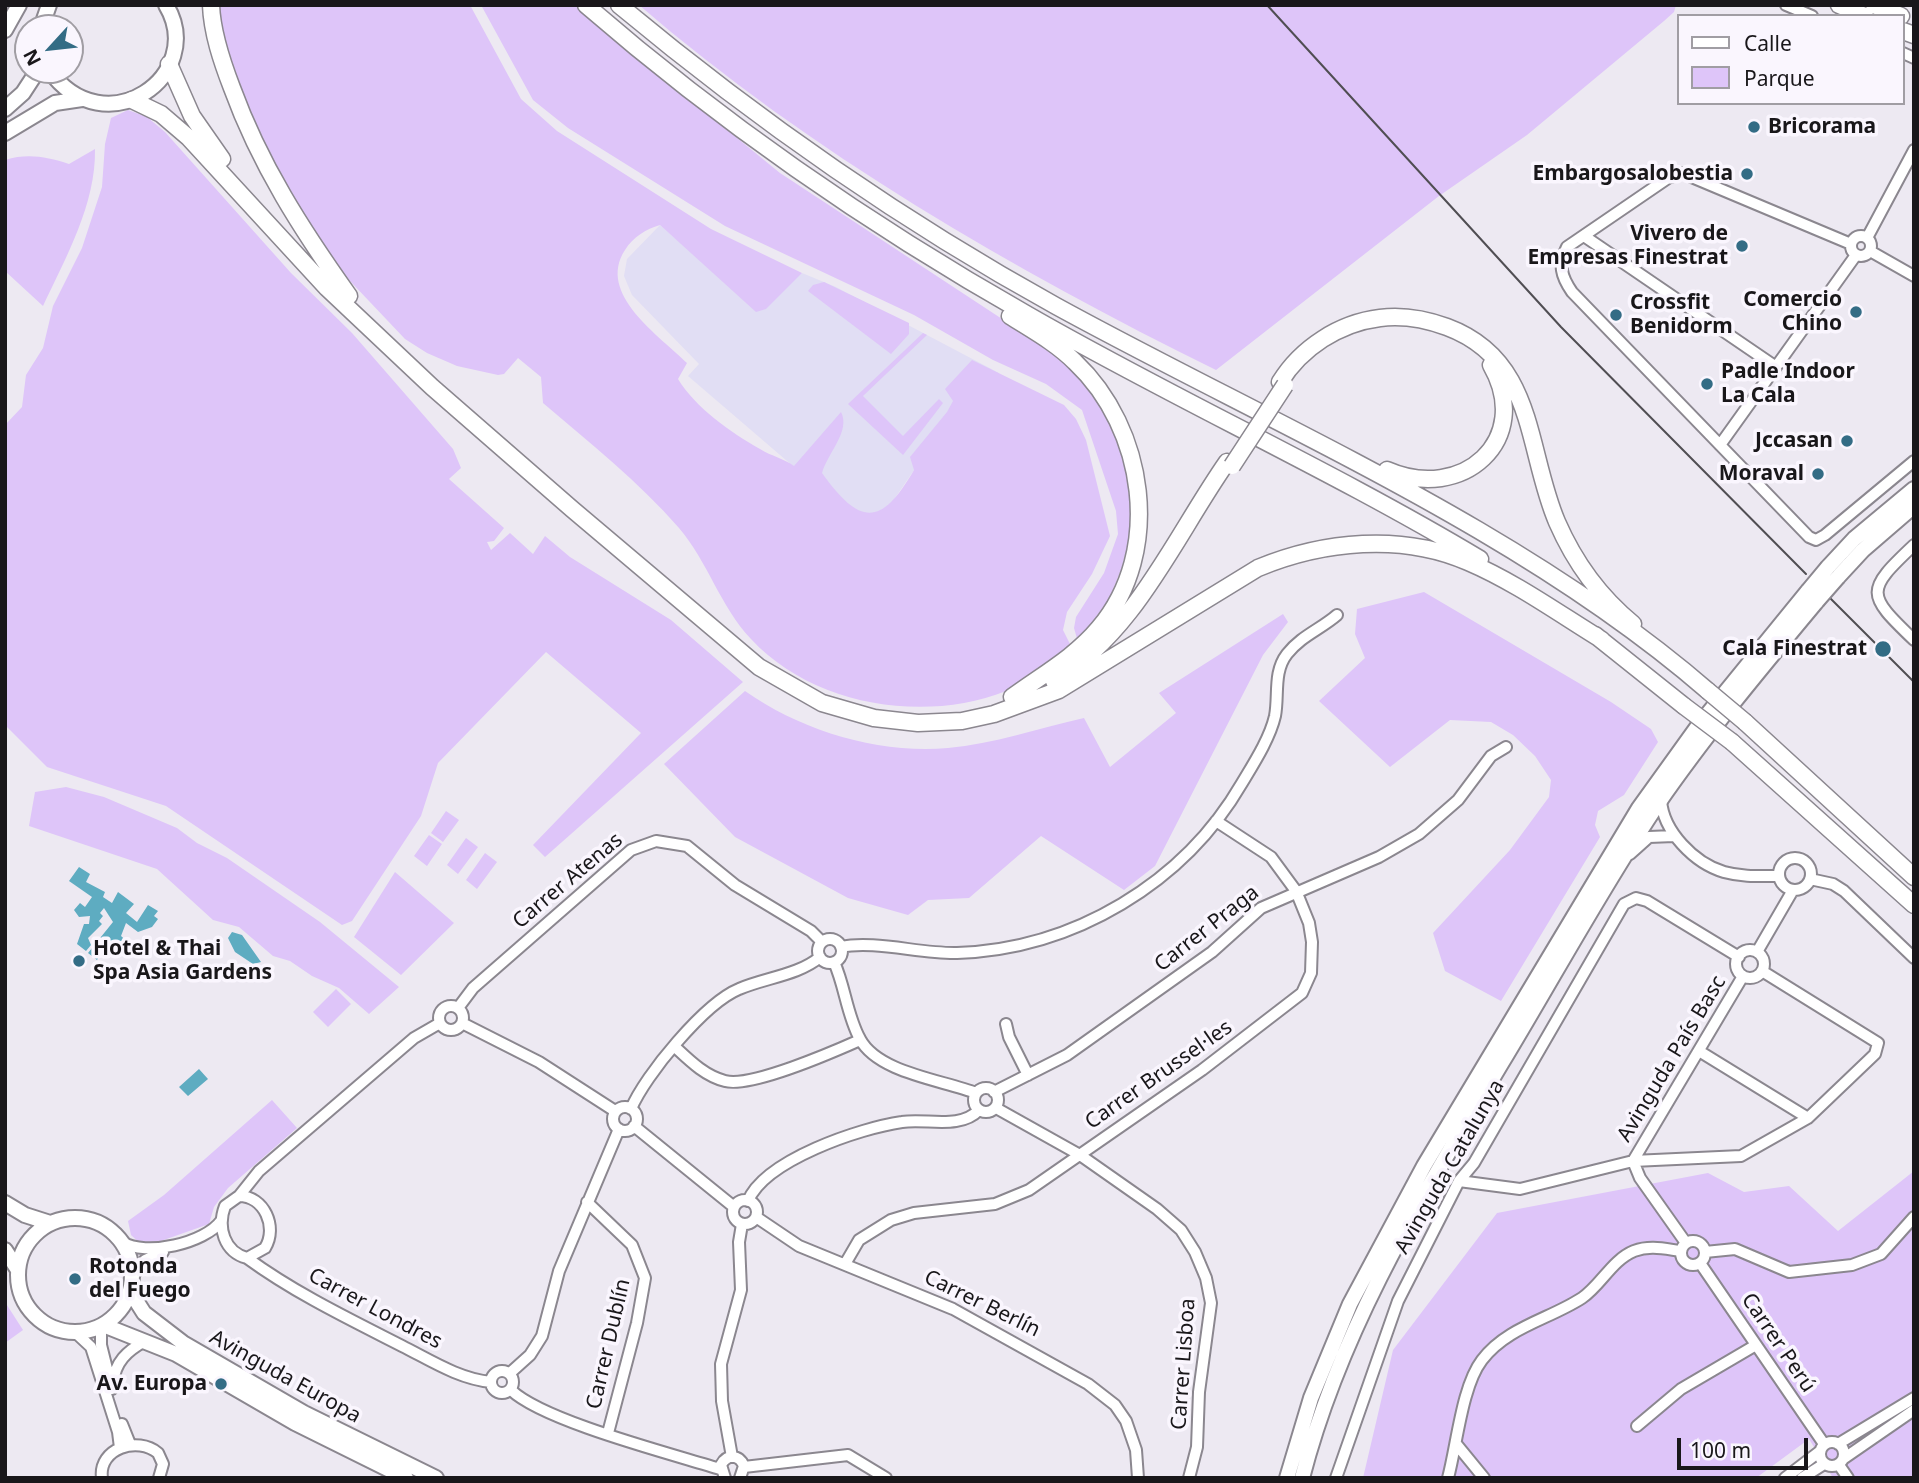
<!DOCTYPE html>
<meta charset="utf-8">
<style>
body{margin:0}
#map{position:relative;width:1919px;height:1483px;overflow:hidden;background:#ede9f2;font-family:"Noto Sans",sans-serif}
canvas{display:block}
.frame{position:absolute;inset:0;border:7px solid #19171a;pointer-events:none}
.legend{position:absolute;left:1677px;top:14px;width:228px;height:91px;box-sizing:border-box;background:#faf6fe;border:2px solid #a09da3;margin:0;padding:9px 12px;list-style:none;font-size:21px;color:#19171a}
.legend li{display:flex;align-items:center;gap:14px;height:35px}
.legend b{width:35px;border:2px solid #a09da3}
.north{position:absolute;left:14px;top:14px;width:70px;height:70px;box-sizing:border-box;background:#faf6fe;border:2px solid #a09da3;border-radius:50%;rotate:243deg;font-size:19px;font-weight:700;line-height:28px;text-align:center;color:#19171a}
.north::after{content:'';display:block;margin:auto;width:24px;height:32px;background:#336c85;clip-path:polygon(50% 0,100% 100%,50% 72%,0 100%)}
.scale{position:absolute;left:1677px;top:1438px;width:131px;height:32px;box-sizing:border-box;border:4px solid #19171a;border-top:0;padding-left:9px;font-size:21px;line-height:24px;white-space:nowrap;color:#19171a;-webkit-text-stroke:5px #faf6fe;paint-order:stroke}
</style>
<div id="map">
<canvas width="1919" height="1483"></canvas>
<div class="frame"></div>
<ul class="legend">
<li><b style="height:9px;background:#fff"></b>Calle</li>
<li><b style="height:19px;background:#dec5f9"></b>Parque</li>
</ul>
<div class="north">N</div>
<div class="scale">100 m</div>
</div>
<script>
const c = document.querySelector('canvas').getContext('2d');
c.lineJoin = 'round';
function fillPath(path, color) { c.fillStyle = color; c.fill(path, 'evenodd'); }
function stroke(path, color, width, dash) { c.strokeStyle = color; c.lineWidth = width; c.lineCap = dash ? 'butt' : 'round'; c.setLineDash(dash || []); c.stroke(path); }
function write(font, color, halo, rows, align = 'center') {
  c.font = font + ' "Noto Sans",sans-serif'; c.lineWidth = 7; c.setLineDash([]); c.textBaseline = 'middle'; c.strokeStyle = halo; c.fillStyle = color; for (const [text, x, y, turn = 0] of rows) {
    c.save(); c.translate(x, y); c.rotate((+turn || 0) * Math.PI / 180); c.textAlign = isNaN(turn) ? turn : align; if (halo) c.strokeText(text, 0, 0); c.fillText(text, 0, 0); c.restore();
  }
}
const industrial = new Path2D(`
 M660 225 676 239 792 281 802 273 836 287 999 373 914 470 889 507 825 532 822 491 688 376 699 364 632 295 624 276 627 259Z`);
const green = new Path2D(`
 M216 5H470L521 99 557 131 711 229 802 273 766 309 756 312 660 225C646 229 633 237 625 250 596 294 660 336 687 363L678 379C696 408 730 432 760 449 771 456 785 459 794 466L841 412C851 431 827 454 822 473 860 526 881 527 914 470L910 457 947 412 953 401 945 389 972 360 1064 405 1076 419 1086 440 1110 536 1092 574 1067 612 1063 630 1072 648C1051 664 1031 681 1006 691 923 724 812 705 751 639 720 606 708 562 679 528 639 482 590 443 543 403L541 377 518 358 504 374 498 375 457 366 427 353 405 339 332 262 280 186 232 75Z
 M481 5H574L780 173 1066 361 1103 407 1120 440 1129 475 1131 507 1129 539 1121 570 1109 599 1078 642 1074 628 1076 617 1104 573 1118 534 1116 511 1082 410 1046 384 993 360 914 315 725 226 568 128 533 100Z
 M639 5H1676L1674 12 1664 21 1527 135 1439 196 1216 370C1013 270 811 153 639 5Z
 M128 110 147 117 165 132 291 273 352 333 453 449 461 468 449 479 504 528 494 541 487 542 491 550 510 533 533 554 545 536 570 557 671 620 743 682 545 857 533 845 641 733 546 652 438 763 421 816 352 921 342 925 166 806 47 767 5 725V425L22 407 26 375 43 348 53 306 82 248 102 187 105 144 111 118Z
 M95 149C96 204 66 257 43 306L5 271V160C28 153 47 157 69 164Z
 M824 282 909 323V334L891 354 808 291 813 285Z
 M923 333 927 335 863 396 903 436 939 399 943 403 903 455 848 404Z
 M1424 592 1611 702 1651 729 1658 742 1624 795 1598 811 1595 825 1600 837 1501 1001 1445 971 1433 933 1510 850 1549 797 1551 780 1535 756 1513 735 1491 722 1450 720 1390 767 1319 701 1365 658 1355 634 1357 609Z
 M1283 614 1288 622 1263 655 1155 866 1124 890 1041 836 969 898 928 900 908 915 848 898 735 837 664 764 745 691C802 731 878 754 948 748 993 744 1040 728 1084 718L1110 767 1176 713 1159 693Z
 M66 787 104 797 177 828 197 843 227 858 320 922 399 987 369 1014 339 988 312 976 290 961 273 956 239 927 213 920 157 869 29 826 35 792Z
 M446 811 459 820 443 842 431 833Z
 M429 835 442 844 427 866 414 856Z
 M466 838 478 847 458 874 447 865Z
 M485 853 497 862 477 889 466 880Z
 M395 872 454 923 401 975 354 937Z
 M336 989 351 1004 328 1027 313 1012Z
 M272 1100 297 1128 228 1188 214 1207 209 1224 144 1247 131 1235 128 1221 164 1195Z
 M1914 1171V1478H1833L1809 1439 1756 1478H1363L1393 1350 1497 1213 1708 1173 1744 1192 1789 1186 1838 1231Z
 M5 1302 23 1330 5 1343Z`);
const water = new Path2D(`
 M79 867 90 874 86 882 105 892 103 897 112 903 118 892 134 904 126 913 137 922 148 905 158 911 154 916 158 919 152 927 138 932 126 923 121 936 130 944 123 952 116 946 110 954 103 949 97 960 88 953 113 922 104 908 100 913 103 916 99 921 102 924 88 938 91 945 86 951 77 944 84 924H89L90 916 79 917 74 910 80 903 85 907 92 897 69 881Z
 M232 932 242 935 261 962 253 964 235 952 228 938Z
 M199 1069 208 1079 188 1096 179 1087Z`);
const minor = new Path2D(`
 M1786 5 1812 16
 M1903 53 1914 58
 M1851 246a10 10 0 1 1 20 0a10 10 0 1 1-20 0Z
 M1584 236 1776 367
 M1867 238 1914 150
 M1851 244 1682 173 1668 178 1567 247C1558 265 1561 276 1572 292L1809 537 1816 540 1825 535 1914 461
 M1870 251 1914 276
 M1720 445 1856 255
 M1914 545C1865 591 1866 594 1914 640
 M1661 800C1663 831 1694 863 1724 872 1742 877 1760 876 1779 876
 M1630 854 1649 837 1674 836
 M1779 874a16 16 0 1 1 32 0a16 16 0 1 1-32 0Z
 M1810 879 1833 884 1844 891 1914 958
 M818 951a12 12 0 1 1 24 0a12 12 0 1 1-24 0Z
 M841 947C874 940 921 954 957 953 1074 949 1184 883 1242 783 1254 763 1270 738 1275 716 1279 695 1273 672 1287 654 1301 636 1321 629 1337 615
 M1736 964a14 14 0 1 1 28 0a14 14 0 1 1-28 0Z
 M1757 952 1793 890
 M834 962C845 986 847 1016 860 1039 878 1073 943 1080 976 1093
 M439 1018a12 12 0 1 1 24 0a12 12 0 1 1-24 0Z
 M458 1008 473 988 631 850 656 841 687 846 735 885 811 931 822 942
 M462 1023 539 1062 615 1111
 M1006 1024 1009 1037 1028 1075
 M675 1047C690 1061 705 1076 725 1081 750 1088 833 1052 860 1040
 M1699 1051 1808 1118
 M974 1100a12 12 0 1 1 24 0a12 12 0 1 1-24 0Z
 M994 1092 1067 1055 1212 952 1261 908 1379 857 1419 834 1458 800 1491 756 1506 747
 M613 1119a12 12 0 1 1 24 0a12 12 0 1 1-24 0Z
 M996 1108 1080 1155 1157 1209 1181 1230 1195 1252 1206 1278 1211 1303 1199 1392 1197 1447 1189 1478
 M631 1109C645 1075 705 1003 739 989 764 978 799 975 820 957
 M634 1126 734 1207
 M1459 1181 1520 1189 1633 1161 1741 1156 1808 1118 1875 1054 1878 1043 1762 971
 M239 1196 259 1171 414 1038 440 1023
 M239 1196C264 1196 278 1227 265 1248L247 1258C224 1252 217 1227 225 1206Z
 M733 1212a12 12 0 1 1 24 0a12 12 0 1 1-24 0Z
 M748 1201C765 1160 860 1128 902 1122 926 1118 960 1130 979 1110
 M587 1202 632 1245 645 1278 637 1323 608 1433
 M756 1217 799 1246 953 1309 1088 1384 1115 1405 1126 1421 1136 1450 1138 1478
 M1681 1253a12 12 0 1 1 24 0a12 12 0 1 1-24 0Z
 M122 1242C146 1257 205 1243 221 1221
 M1686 1243 1640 1178 1633 1161 1743 976
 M1705 1252 1735 1249 1789 1272 1852 1265 1881 1254 1914 1217
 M247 1258C295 1293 349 1319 402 1346 430 1360 459 1379 491 1382
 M1700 1263 1824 1444
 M845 1264 859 1240 891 1220 914 1213 995 1204 1029 1190 1202 1070 1302 993 1311 973 1312 942 1309 923 1296 891 1271 857 1216 821
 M133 1276 145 1260 163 1252
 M101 1327V1345L112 1389
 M76 1333 91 1347 118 1432 120 1448
 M491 1382a11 11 0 1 1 22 0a11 11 0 1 1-22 0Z
 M510 1373 530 1355 542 1336 559 1271 619 1129
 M113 1383C115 1362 127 1351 145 1341
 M511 1390C543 1421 672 1454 720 1469
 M122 1424 130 1444
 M1637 1426 1681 1389 1756 1345
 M1820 1454a12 12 0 1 1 24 0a12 12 0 1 1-24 0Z
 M1838 1444 1914 1398
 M1457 1445 1484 1478
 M732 1457 722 1401 721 1364 741 1290 739 1242 742 1224
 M1843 1459 1914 1410
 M1839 1465 1848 1478
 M744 1467 848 1455 886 1478
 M102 1478C98 1448 138 1436 158 1453L163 1464 159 1478
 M725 1478 721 1465C727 1454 739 1454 744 1466L740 1478
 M1336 1478 1398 1301 1459 1181 1474 1163 1624 904 1636 898 1647 901 1739 957
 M1448 1478C1457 1444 1462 1386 1482 1360 1507 1327 1550 1319 1582 1298 1601 1285 1612 1260 1634 1251 1650 1245 1665 1249 1681 1251
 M1785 1478 1819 1452
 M1802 1478 1824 1464`);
const major = new Path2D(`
 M41 28 49 5
 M5 30 19 5
 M49 70C105 148 208 75 166 5
 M5 109 23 93 38 70
 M5 133 55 103 82 99
 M1828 567 1854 539 1914 489
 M1838 577 1863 550 1914 506
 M5 1203 25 1215 50 1223
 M18 1275a57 57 0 1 1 114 0a57 57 0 1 1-114 0Z
 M5 1250 18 1270
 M130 1291 144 1313 183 1343 304 1413 436 1478
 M103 1325 176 1354 295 1423 406 1478
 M1287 1478 1311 1398 1350 1304 1424 1166 1639 808 1698 726 1808 591
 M1302 1478C1341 1327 1422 1197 1501 1064 1553 978 1601 889 1657 805 1706 734 1762 667 1817 601`);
const highway = new Path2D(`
 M211 5C212 33 222 62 232 88 260 165 302 230 349 296
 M586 5C722 123 871 226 1028 315 1176 400 1333 471 1480 559
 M619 5C756 119 900 220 1056 306 1273 425 1520 528 1708 691
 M1839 5 1865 16
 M1874 5 1901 16
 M1903 31 1914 35
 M169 64 192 116 222 159
 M132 100 161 114 189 138 327 288 432 387 572 509 759 667 822 703 874 718 918 723 962 721 994 714 1059 690 1258 568C1323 541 1402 533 1468 562 1515 582 1558 613 1602 640
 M1010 316C1032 330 1056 343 1075 362 1145 428 1164 551 1099 628 1075 657 1042 675 1012 697
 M1280 382C1301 348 1339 323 1380 318 1403 315 1425 319 1447 327 1536 360 1526 450 1557 522 1574 561 1600 597 1633 624
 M1387 470C1462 503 1534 440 1491 365
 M1595 635 1684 706
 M1054 681C1136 631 1174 538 1227 462
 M1745 722 1914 877
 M1732 742 1914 905`);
const tram = new Path2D(`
 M1267 5 1561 327 1806 574
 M1830 598 1914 682`);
const majorBridge = new Path2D(`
 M1808 591 1828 567
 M1817 601 1838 577`);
const highwayBridge = new Path2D(`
 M1232 466 1285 385
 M1708 691 1745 722
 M1684 706 1732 742`);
const markers = [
 [1754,127,7,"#336c85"],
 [1747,174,7,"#336c85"],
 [1742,246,7,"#336c85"],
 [1856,312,7,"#336c85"],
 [1616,315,7,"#336c85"],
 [1707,384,7,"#336c85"],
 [1847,441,7,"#336c85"],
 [1818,474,7,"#336c85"],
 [1883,649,9,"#336c85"],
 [79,961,7,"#336c85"],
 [75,1279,7,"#336c85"],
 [221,1384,7,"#336c85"]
];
const poiNames = [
 ["Bricorama",1768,127,"left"],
 ["Embargosalobestia",1733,174],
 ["Vivero de",1728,234],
 ["Empresas Finestrat",1728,258],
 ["Comercio",1842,300],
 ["Chino",1842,324],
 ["Crossfit",1630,303,"left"],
 ["Benidorm",1630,327,"left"],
 ["Padle Indoor",1721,372,"left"],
 ["La Cala",1721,396,"left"],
 ["Jccasan",1833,441],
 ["Moraval",1804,474],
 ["Cala Finestrat",1867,649],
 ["Hotel & Thai",93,949,"left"],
 ["Spa Asia Gardens",93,973,"left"],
 ["Rotonda",89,1267,"left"],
 ["del Fuego",89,1291,"left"],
 ["Av. Europa",207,1384]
];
const streetNames = [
 ["Carrer Atenas",568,881,-40],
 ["Carrer Praga",1207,929,-38],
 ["Avinguda País Basc",1672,1059,-59],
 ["Carrer Brussel·les",1159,1075,-35],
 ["Avinguda Catalunya",1450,1167,-60],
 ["Carrer Berlín",982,1304,26],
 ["Carrer Londres",375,1309,28],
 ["Carrer Perú",1778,1343,56],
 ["Carrer Dublín",609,1344,-77],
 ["Carrer Lisboa",1184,1364,-86],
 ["Avinguda Europa",285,1377,29]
];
fillPath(industrial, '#e1def4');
fillPath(green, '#dec5f9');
fillPath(water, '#5eacc1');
stroke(minor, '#8b878f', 14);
stroke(major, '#8b878f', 18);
stroke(highway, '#8b878f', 19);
stroke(minor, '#fff', 10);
stroke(major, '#fff', 14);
stroke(highway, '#fff', 16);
stroke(tram, '#504e53', 2);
stroke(majorBridge, '#8b878f', 18, []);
stroke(highwayBridge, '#8b878f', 19, []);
stroke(majorBridge, '#fff', 14);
stroke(highwayBridge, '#fff', 16);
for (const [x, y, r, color] of markers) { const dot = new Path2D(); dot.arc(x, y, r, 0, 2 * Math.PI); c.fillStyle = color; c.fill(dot); stroke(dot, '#faf6fe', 2.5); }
write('bold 21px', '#19171a', '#faf6fe', poiNames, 'right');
write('21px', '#19171a', '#faf6fe', streetNames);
</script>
